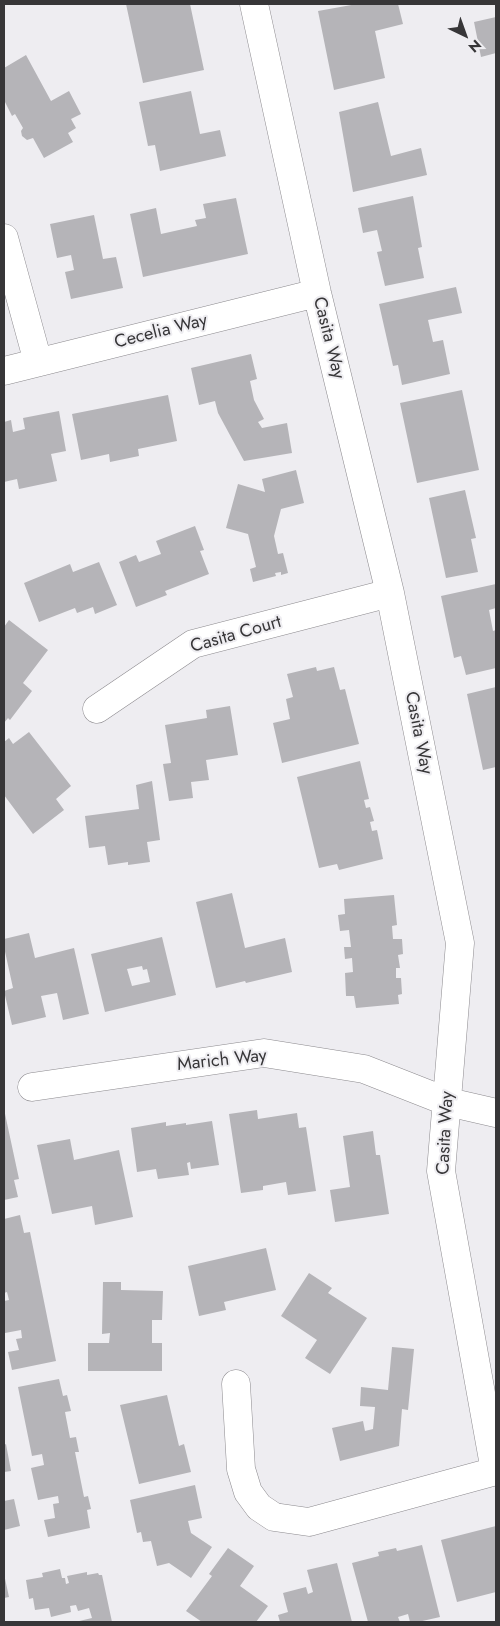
<!DOCTYPE html>
<style>
body{margin:0}
#map{position:relative;width:500px;height:1626px;overflow:hidden;background:#eeedf1;font-family:Jost,sans-serif}
canvas{display:block}
.frame{position:absolute;inset:0;border:5px solid #373638;pointer-events:none}
.north{position:absolute;left:440px;top:10px;width:50px;height:50px;-webkit-text-stroke:4px #eeedf1;paint-order:stroke;rotate:138deg;font-size:14px;font-weight:700;line-height:20px;text-align:center;color:#373638}
.north::after{content:'';display:block;margin:auto;width:18px;height:22px;background:#373638;clip-path:polygon(50% 0,100% 100%,50% 72%,0 100%)}
</style>
<div id="map">
<canvas width="500" height="1626"></canvas>
<div class="frame"></div>
<div class="north">N</div>
</div>
<script>
const c = document.querySelector('canvas').getContext('2d');
c.lineJoin = 'round';
function fillPath(path, color) { c.fillStyle = color; c.fill(path, 'evenodd'); }
function stroke(path, color, width, dash) { c.strokeStyle = color; c.lineWidth = width; c.lineCap = dash ? 'butt' : 'round'; c.setLineDash(dash || []); c.stroke(path); }
function write(font, color, halo, rows, align = 'center') {
  c.font = font + ' Jost,sans-serif'; c.lineWidth = 4; c.setLineDash([]); c.textBaseline = 'middle'; c.strokeStyle = halo; c.fillStyle = color; for (const [text, x, y, turn = 0] of rows) {
    c.save(); c.translate(x, y); c.rotate((+turn || 0) * Math.PI / 180); c.textAlign = isNaN(turn) ? turn : align; if (halo) c.strokeText(text, 0, 0); c.fillText(text, 0, 0); c.restore();
  }
}
const building = new Path2D(`
 M126 4H190L204 70 143 83Z
 M357 4H398L403 24 375 31 385 78 334 90 318 11Z
 M496 17V53L481 57 474 22Z
 M26 55 51 101 69 91 81 114 71 119 76 128 68 133 73 142 44 158 33 138 27 140 22 136 21 131 23 128 15 114 12 116 4 100V68Z
 M191 91 200 134 220 130 226 156 160 171 155 145 148 146 139 102Z
 M378 102 391 156 421 148 427 175 353 192 339 112Z
 M413 196 422 247 418 248 424 278 385 286 377 252 382 251 377 230 363 233 358 208Z
 M236 198 248 254 143 277 130 214 156 208 161 234 197 226 195 220 206 218 203 204Z
 M94 215 103 259 116 257 123 288 71 299 65 272 74 270 71 255 57 258 50 224Z
 M456 287 462 313 428 320 433 342 443 340 450 374 402 385 398 365 393 366 379 304Z
 M251 354 257 379 250 381 254 400 264 419 258 422 262 428 287 423 292 453 244 461 218 413 215 401 199 405 191 368Z
 M462 390 479 470 417 483 400 403Z
 M168 395 177 441 138 449 139 456 110 462 109 454 81 460 72 414Z
 M59 411 66 451 51 454 57 481 19 489 17 479 4 482V422L11 420 13 432 25 429 23 418Z
 M296 470 304 503 281 509 274 536 278 554 283 553 288 573 281 575V572L275 573 276 576 253 582 250 569 256 567 248 534 226 528 238 484 265 492 262 479Z
 M465 490 476 538 471 539 478 572 446 578 429 498Z
 M195 526 204 550 200 551 209 574 165 591 167 595 136 607 119 562 136 555 139 562 161 554 156 541Z
 M99 562 117 605 95 614 93 607 77 613 75 608 39 622 24 583 70 564 73 572Z
 M496 584V608L489 610 493 631 496 630V668L466 675 461 656 454 658 441 596Z
 M9 620 48 650 23 683 32 691 10 720 8 718 4 723V627Z
 M316 667 317 671 334 667 340 690 345 689 359 744 282 763 273 723 290 719 286 699 293 697 287 674Z
 M496 687V767L483 770 467 694Z
 M230 706 238 755 206 760 209 780 191 782 193 798 169 801 163 764 171 763 165 725 207 718 206 710Z
 M29 732 71 786 56 799 64 810 33 834 4 795V742L9 738 13 744Z
 M360 761 369 799 364 800 366 808 370 807 374 821 370 822 372 831 377 830 383 859 339 870 337 864 319 868 297 777Z
 M152 781 160 840 147 842 150 862 128 865V862L108 865 105 846 89 848 85 816 139 809 136 785Z
 M232 893 245 948 285 938 292 972 246 983 245 981 216 988 196 902Z
 M394 895 397 925 392 926 393 939H402L403 954 398 955 400 968H396V978H401L402 994 398 995 399 1004 356 1008 354 996H346L345 973 353 972 352 958 345 959 344 947H351L349 930 340 931 338 915 345 914 344 899Z
 M29 933 35 958 74 948 89 1014 63 1020 57 993 41 996 46 1017 12 1025 4 991 13 988 4 947V939Z
 M162 937 176 995 105 1012 91 954ZM142 966 143 970 147 969 150 982 132 986 127 969Z
 M4 1109 19 1179 14 1180 18 1197 4 1200Z
 M257 1110 258 1119 297 1113 299 1128 306 1127 316 1191 288 1195 286 1182 263 1186V1190L241 1193 229 1114Z
 M212 1121 219 1165 191 1169 190 1162 187 1163 189 1175 158 1179 156 1169 137 1172 131 1128 166 1122V1126L186 1123V1125Z
 M373 1131 376 1155H380L389 1214 335 1222 330 1190 350 1187 343 1136Z
 M70 1139 74 1160 119 1150 133 1217 95 1225 92 1206 52 1214 37 1145Z
 M20 1215 24 1233 30 1232 56 1361 12 1370 8 1352 19 1350 16 1339 22 1338 21 1330 5 1333 4 1328V1301L9 1300 7 1292 4 1293V1219Z
 M266 1248 276 1290 224 1302 226 1310 199 1316 188 1266Z
 M309 1273 332 1288 328 1293 367 1318 330 1374 305 1358 317 1340 281 1316Z
 M103 1282H121V1290L163 1291 162 1320H152V1343H162V1371H88V1343H109L110 1333 102 1334Z
 M392 1347 414 1349 408 1410 402 1409 399 1446 340 1461 332 1428 363 1421 365 1431 373 1429 375 1407 360 1406 361 1387 388 1390Z
 M59 1379 63 1396 67 1395 71 1411 65 1412 70 1438 76 1437 79 1452H75L84 1497 88 1496 91 1509 87 1510 90 1528 48 1537 44 1520 55 1518 53 1504 59 1503 58 1496 38 1500 31 1468 44 1465 42 1454 32 1456 18 1387Z
 M167 1395 179 1446 184 1444 191 1472 139 1484 120 1405Z
 M6 1444 11 1471 4 1472V1445Z
 M195 1485 202 1518 188 1521 191 1533 212 1547 191 1578 169 1563 157 1566 151 1541 143 1542 141 1532 137 1533 130 1500Z
 M14 1499 20 1526 4 1530V1501Z
 M496 1526V1592L457 1602 441 1540Z
 M422 1545 440 1617 418 1622H410L408 1614 398 1617 400 1622H368L352 1563 379 1556 378 1552 396 1548 397 1551Z
 M228 1548 254 1566 240 1586 268 1606 256 1622H202L186 1611 212 1576 209 1574Z
 M337 1563 352 1622H280L278 1615 288 1612 283 1593 306 1587 308 1594 313 1592 307 1570Z
 M60 1569 62 1578H65L66 1584 69 1583 67 1576 87 1572V1575L98 1573 99 1575H102L112 1622H75L92 1618 89 1608 78 1611 76 1605 70 1606 71 1612 51 1617 49 1608 35 1610 33 1598 29 1599 26 1580 43 1577 42 1573Z
 M4 1574 9 1597 4 1598Z`);
const minor = new Path2D(`
 M254 4 317 293 390 593 460 943 441 1171 495 1471
 M4 238 38 362
 M4 371 317 293
 M97 709 193 644 390 593
 M32 1087 264 1053 364 1069 448 1102 496 1113
 M236 1384 241 1469 248 1492 259 1507 274 1517 309 1522 496 1471`);
const streetNames = [
 ["Cecelia Way",161,332,-14],
 ["Casita Way",328,338,76],
 ["Casita Court",236,635,-16],
 ["Casita Way",418,733,79],
 ["Marich Way",222,1061,-6],
 ["Casita Way",446,1133,-87]
];
fillPath(building, '#b5b4b8');
stroke(minor, '#8c8a8e', 29);
stroke(minor, '#fff', 28);
write('18px', '#373638', '#eeedf1', streetNames);
</script>
